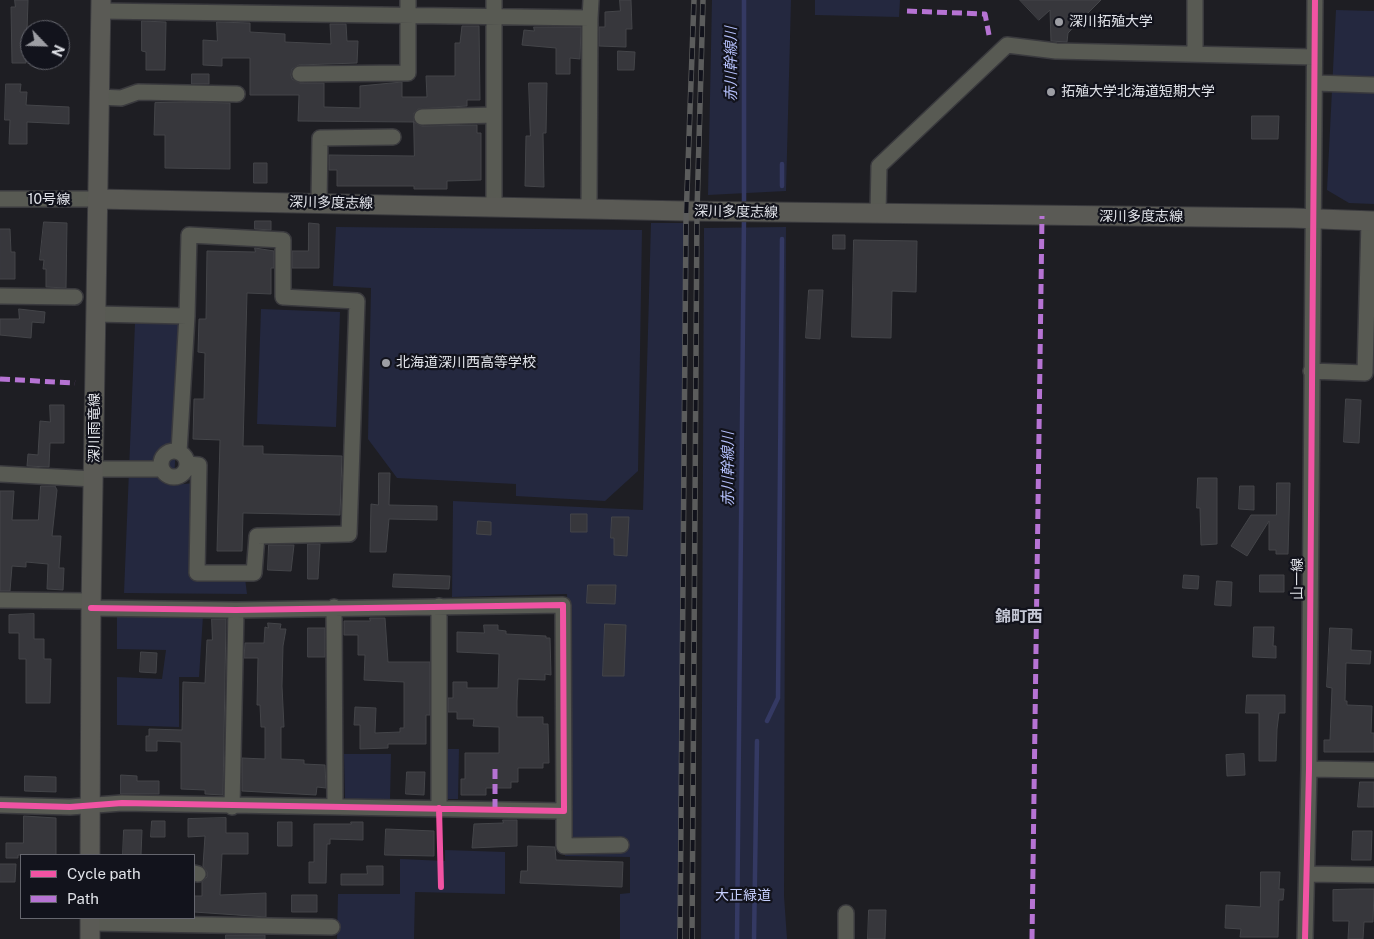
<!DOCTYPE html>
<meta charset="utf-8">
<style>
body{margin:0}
#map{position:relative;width:1374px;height:939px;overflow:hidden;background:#1e1e23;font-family:"Public Sans",sans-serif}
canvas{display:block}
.legend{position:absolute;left:20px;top:854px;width:175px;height:65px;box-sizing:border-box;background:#12131c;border:1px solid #65666e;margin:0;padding:6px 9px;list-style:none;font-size:15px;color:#e1e3e9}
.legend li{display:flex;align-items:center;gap:10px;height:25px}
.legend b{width:25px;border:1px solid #65666e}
.north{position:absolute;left:20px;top:20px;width:50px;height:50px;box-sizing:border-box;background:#12131c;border:1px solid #65666e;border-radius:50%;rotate:114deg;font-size:14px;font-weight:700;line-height:20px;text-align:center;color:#e1e3e9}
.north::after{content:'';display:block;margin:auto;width:18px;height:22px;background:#9d9ea4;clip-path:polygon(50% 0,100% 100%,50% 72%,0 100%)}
</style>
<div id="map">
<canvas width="1374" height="939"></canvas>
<ul class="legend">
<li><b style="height:6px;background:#f153a3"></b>Cycle path</li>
<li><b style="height:6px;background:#b673d3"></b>Path</li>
</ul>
<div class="north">N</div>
</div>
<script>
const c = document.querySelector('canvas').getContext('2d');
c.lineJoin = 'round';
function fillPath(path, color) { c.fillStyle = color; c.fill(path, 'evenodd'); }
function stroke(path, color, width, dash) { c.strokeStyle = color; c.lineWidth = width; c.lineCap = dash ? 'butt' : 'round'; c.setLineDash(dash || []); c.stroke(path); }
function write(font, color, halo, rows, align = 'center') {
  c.font = font + ' "Public Sans","Noto Sans JP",sans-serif'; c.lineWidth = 4.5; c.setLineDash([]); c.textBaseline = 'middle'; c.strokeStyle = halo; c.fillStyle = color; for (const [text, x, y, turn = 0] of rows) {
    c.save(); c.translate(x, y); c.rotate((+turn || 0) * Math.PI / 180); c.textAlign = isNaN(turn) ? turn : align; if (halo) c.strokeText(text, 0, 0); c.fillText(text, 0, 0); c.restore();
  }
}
const green = new Path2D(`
 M712 0H791L786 191 708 195Z
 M815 0H900L899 17 815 15Z
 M1336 10 1374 11V204L1349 203 1327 190Z
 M651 223H689L680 939H620V894L630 893V857L565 856 571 735 567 594 452 597 453 501 643 510Z
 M336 227 642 230 638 471 605 501 516 496V484L397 478 368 439 371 288 333 286Z
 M786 227 784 896 787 939H701L704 228Z
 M261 309 340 312 336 427 257 424Z
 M135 323 181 324 174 485 194 483 191 579 245 578 247 594 124 593Z
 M117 611 203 616 199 677H179V727L117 725V677L162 679 166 650 117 649Z
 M447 749H459L458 799H445Z
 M344 754H391L390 801 345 799Z
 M445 850 505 852V894L415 892 414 939H337L338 894H400V859L445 861Z`);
const stream = new Path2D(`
 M744 0V206
 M782 186V164
 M767 721 778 698 782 239
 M737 939 744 216
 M754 939 757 741`);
const building = new Path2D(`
 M15 0H28L26 63H12L11 7H15Z
 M620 0H631L632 29H626V47L599 46V27H605V12L620 11Z
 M1020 0H1101L1068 33 1067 42 1051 41 1050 10 1039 20Z
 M142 21 166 22 165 70H146V52L142 51Z
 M217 22 250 23V32L285 34V42L331 44 330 24H346L347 41H358L357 63 299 65 292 69 291 75 292 79 300 83H324V107L360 108V86L402 82V97H427L426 76H455V43H460L462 26H479L480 100H467V106L418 109 414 113V122L298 121 299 95H250V58H222V66L203 65V40L217 41Z
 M534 27H581L580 59 570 58V74H556V48L522 45 524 30 534 31Z
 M618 51 635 52 634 70H618Z
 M192 74H209V84H192Z
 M529 83H547L546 133H543L544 187 525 186 526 136H530Z
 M6 84H21L20 92H27L26 105 69 107V124L27 122V144H9L10 120H5Z
 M192 102 230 103V169L165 168V135H154L155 103Z
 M1252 116H1279L1278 139H1252Z
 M414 122 422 126 477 125V133H481V180L447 181V189H414V186H337V170H329V155L414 156Z
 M254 163H267V183H254Z
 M255 221H271V230L255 229Z
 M44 222 67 223 66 288 46 287V269H43L44 260H40Z
 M309 223 319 224V268H292V251H308Z
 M0 229H10L11 252H15V279H0Z
 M833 235H845V249H833Z
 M854 240 917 241 916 292 892 291 891 338 852 337Z
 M255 248 274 251V268H271V294L247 293 243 446H263V454L342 456 340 515 243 513 242 551H217L220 440 193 439 194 399H204L205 353 198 352 199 319H206L207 251 255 252Z
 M809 290H823L820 339 806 338Z
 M19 309 45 312 44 323 32 322 31 338 0 335V319H19Z
 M1346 399 1361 400 1359 443 1344 442Z
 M50 405H64V443H50L49 467 27 466 28 454 38 455 40 421 50 422Z
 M379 473H390L389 505 437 506V520L389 519 386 552H370L371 504 378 505Z
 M1198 478H1217V544L1201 545 1200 508H1197Z
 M1277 483H1290L1288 554H1276V550H1269V521L1247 556 1231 546 1251 515H1276Z
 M41 486H55L57 490 52 536H61L59 568H64L63 590 47 589 48 564 26 562V567L12 566 10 591H0V491H14L12 520H38Z
 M1240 486H1254V510L1239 509Z
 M571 514H587V532H571Z
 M612 517H629L627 556 614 555V538H611Z
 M478 521 491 522V535L477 534Z
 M308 544H320L318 579H308Z
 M269 545H294L291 571 268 570Z
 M394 574 450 576 449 589 393 587Z
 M1184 575 1199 576 1198 589 1183 588Z
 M1260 575H1284V592H1260Z
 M1217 581 1232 582 1231 606 1215 605Z
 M588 585H616L615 604 587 603Z
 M34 614V639H44V659H51L50 703H26V659H19V633H9V615Z
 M370 618H385L388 662H430V715H426V744H388V748L360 749V725H354L355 707 376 708 375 733 400 732V728H404V682L364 680 365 655H358V635H344V621H370Z
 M212 619H226L223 795 205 794V790L181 789V742L157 741V751H146V736H149V729L182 730 183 682 205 683 207 640H212Z
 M268 623 281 624 280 629H286L283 646 282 686 284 727H281V759L304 760V764L325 765 326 788 317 787 316 795 242 791V758L265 759V727H261L260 705H257L258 658H244L245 643H264L265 627 268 628Z
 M605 624 626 625 624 676H603Z
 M484 625H498V630L506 631V634L546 636V638H550L551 675 545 674V680L518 679 517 701V717H543V724H548L549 763H543V768H518V782H511V788H486V795H461V779H465V753H499V727L473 726 474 719H457V712H448V698H453V682H467V688H498L499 654 457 652V632L484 633Z
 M1254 627H1274L1273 646H1276V658L1253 657Z
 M308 628H325V657H308Z
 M1330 628 1352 629 1351 650 1371 651 1370 664 1346 663 1345 701H1347V705L1372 706 1371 733H1374V752H1324V740H1330L1332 688 1327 687Z
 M141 652 157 653 156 673 140 672Z
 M1247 695H1285V713H1279L1277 729 1276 761H1259V713H1246Z
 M1244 754 1245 775 1227 776 1226 755Z
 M407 772H425L424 795 406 794Z
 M121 775 137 776V781H159V794H121Z
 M25 776 56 777V792L25 791Z
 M1360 782H1374V807H1358Z
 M24 816 56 818V855H18V858H6V843H23Z
 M226 818V833H248V854H222L220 895 266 893V917L194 912V896H202V882L207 877V872L203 866 205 836 188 837V819Z
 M503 820H517V846L472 848 474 824 503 823Z
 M152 821H165V837H151Z
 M278 822H292V846H278Z
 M351 822H363V840L330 839V844H327L326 883H309V862H314V824H351Z
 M386 829 434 831V856L385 855Z
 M124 830H142L141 855H123Z
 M1353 831H1372L1371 860H1352Z
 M528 846 555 847 556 860 623 862 622 887 520 883 521 871H527Z
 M0 864H16L15 882H0Z
 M367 866H383V885H341V874H367Z
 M1261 872H1280L1279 889H1284L1283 900H1279L1278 937H1240L1241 929 1225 928 1226 905 1260 907Z
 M1359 889H1374L1373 922H1364L1363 939H1348L1349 921H1333V890Z
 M292 895H317V912H292Z
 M869 910H886L885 939H868Z
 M226 935H265V939H226Z`);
const minor = new Path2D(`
 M494 0V206
 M1195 0V53
 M100 11 590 18 591 0
 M300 74 408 73V0
 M1315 83 1374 85
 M99 97 121 98 138 92 237 94
 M422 117 494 115
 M0 199H97
 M319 202 320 138 393 137
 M589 208 590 18
 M878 213 879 166 1007 45 1056 51 1314 57
 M0 296 75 297
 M95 314 187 316 179 452
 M187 316 189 235 283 240V297L357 301 349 534 257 536 254 573H197L199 465 187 464
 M1311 371 1365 373 1369 221
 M161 464a13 13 0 1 1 26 0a13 13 0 1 1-26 0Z
 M94 469H161
 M0 474 94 479
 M0 600 91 601
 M439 606V808
 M334 607 335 807
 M1309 769 1374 770
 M0 805 70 807 122 803 564 811 563 605 236 610 91 608
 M232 807 236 610
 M564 811V846L621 845
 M194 873 198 874
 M1307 874 1374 875
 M90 923 332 927
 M846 939V913
 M1305 939 1309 769 1315 0`);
const major = new Path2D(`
 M97 199 686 211 1293 218 1374 221
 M90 855 91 608 101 0
 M90 939V918`);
const rail = new Path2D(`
 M680 939 686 220 694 0
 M692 939 697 211 703 0`);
const quiet = new Path2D(`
 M907 11 985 14 989 35
 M0 379 75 383
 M495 809V769
 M1032 939 1042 216`);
const cycleway = new Path2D(`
 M0 805 70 807 122 803 564 811 563 605 236 610 91 608
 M439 808 441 887
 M1305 939 1309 769 1315 0`);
const markers = [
 [1059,22,5,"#9d9ea4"],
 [1051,92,5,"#9d9ea4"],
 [386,363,5,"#9d9ea4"]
];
const poiNames = [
 ["深川拓殖大学",1069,22],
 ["拓殖大学北海道短期大学",1061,92],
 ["北海道深川西高等学校",396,363]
];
const streetNames = [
 ["10号線",49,200],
 ["深川多度志線",331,203,1],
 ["深川多度志線",736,212,1],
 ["深川多度志線",1141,217],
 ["深川雨竜線",95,428,-90],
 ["山一線",1298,579,-90]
];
const parkNames = [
 ["大正緑道",743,896]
];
const waterNames = [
 ["赤川幹線川",731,64,-90],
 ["赤川幹線川",728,469,-90]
];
const quarterNames = [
 ["錦町西",1019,617]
];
fillPath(green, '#24283f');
stroke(stream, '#343963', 4.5);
fillPath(building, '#37373c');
stroke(building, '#444549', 1);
stroke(minor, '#3a3a3e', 18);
stroke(major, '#3a3a3e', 21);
stroke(minor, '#585a53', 15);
stroke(major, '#5a5a55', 19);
stroke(rail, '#5b5c5c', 5.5);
stroke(rail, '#12131c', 4, [11]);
stroke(quiet, '#b673d3', 5, [10, 5]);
stroke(cycleway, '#f153a3', 6);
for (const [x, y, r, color] of markers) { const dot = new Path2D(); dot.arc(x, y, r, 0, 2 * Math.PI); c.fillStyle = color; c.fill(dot); stroke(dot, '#12131c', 2); }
write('14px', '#e1e3e9', '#12131c', poiNames, 'left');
write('14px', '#e1e3e9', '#12131c', streetNames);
write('14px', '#c6cffd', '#12131c', parkNames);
write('italic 15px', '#b4bffb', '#12131c', waterNames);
write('bold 16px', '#c5c8d5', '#12131c', quarterNames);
</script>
